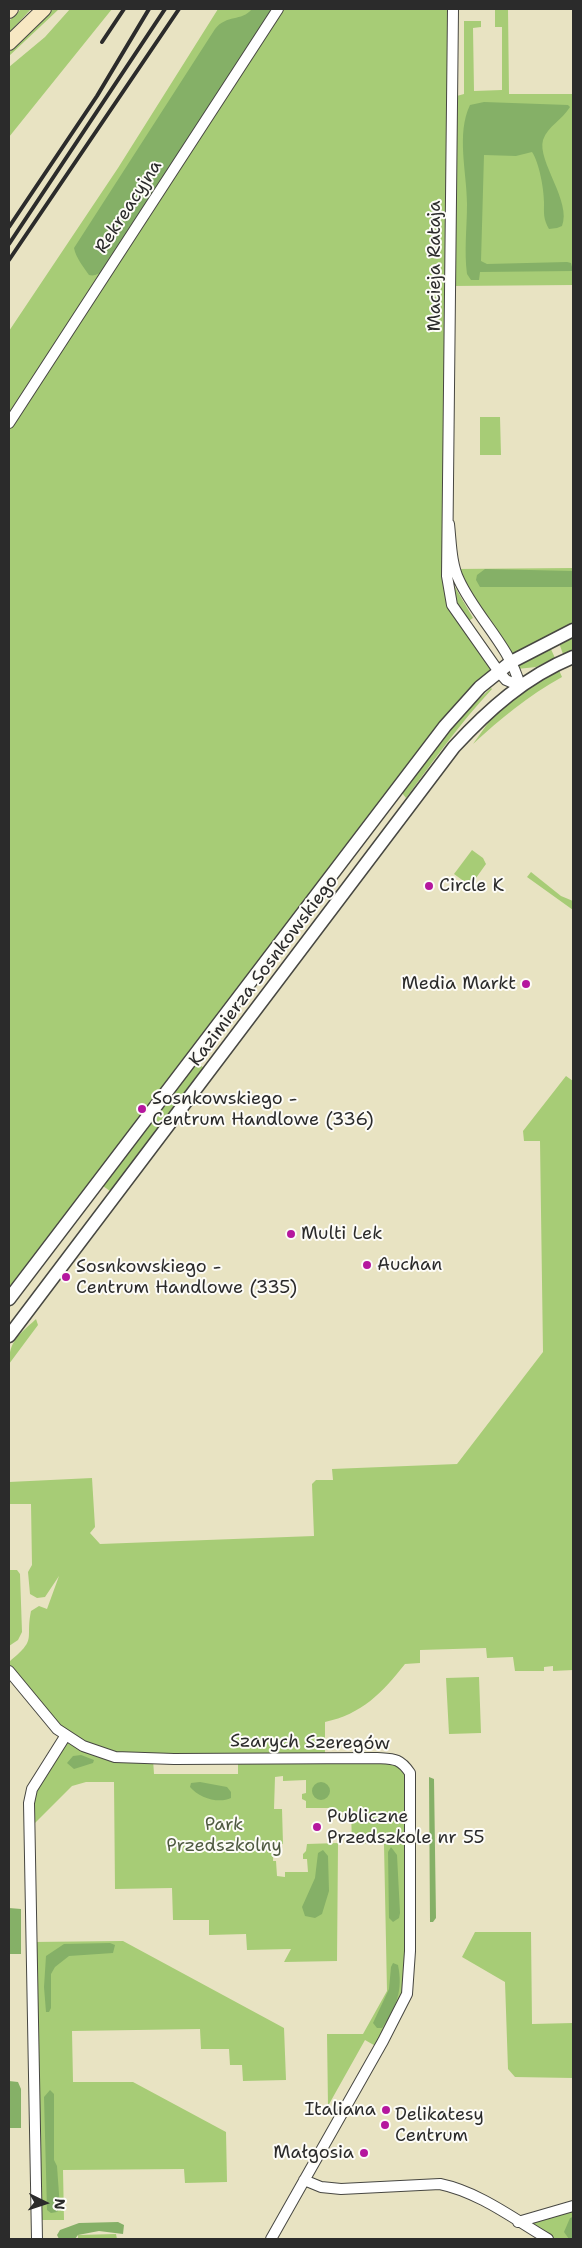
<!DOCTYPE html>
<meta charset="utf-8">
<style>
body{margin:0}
#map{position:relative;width:582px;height:2248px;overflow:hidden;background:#e8e3c2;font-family:"Shantell Sans",sans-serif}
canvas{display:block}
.frame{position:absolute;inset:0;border:10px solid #2b2b2b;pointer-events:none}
.north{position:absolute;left:20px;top:2178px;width:50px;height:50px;-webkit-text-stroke:4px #fdfcf7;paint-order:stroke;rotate:94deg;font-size:14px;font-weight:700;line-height:20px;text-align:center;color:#2b2b2b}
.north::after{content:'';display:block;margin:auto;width:18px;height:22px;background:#2b2b2b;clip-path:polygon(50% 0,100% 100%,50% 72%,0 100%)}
</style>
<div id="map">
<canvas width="582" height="2248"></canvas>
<div class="frame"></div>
<div class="north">N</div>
</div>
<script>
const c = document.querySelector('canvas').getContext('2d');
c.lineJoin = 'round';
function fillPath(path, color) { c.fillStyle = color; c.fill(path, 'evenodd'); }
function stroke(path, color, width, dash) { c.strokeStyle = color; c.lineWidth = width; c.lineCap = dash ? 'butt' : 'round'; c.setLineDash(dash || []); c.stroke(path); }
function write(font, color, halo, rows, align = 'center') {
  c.font = font + ' "Shantell Sans",sans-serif'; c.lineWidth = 4; c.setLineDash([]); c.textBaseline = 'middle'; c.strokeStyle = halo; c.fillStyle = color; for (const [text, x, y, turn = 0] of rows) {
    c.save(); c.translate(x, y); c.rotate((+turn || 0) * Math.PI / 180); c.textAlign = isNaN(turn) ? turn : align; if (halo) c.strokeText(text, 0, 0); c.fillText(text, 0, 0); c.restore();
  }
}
const green = new Path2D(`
 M21 9H31L9 33V21Z
 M53 9H59L9 56V52Z
 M70 9H112L9 137V67L45 37Z
 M218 9H453V97L464 94V21H481V27L473 28 474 91 502 90V27H495V9H508L509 94H573V285L451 286 450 597 499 672 480 687 9 1299V331L118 168Z
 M480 417H500L501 455H480Z
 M573 568V630L511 662 455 569Z
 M455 587 473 618 467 622 457 603 453 588Z
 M573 637V650L563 654 559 643Z
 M550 647 555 658 536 667 517 669V665Z
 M559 670 562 677C528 696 501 718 473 744L493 716 520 694Z
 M491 688 492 689C460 723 434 760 406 798L402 793 459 718Z
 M472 850 483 858 486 864 471 885H469L454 874Z
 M531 872 561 896 573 901V910L527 877Z
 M197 1063 204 1068 110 1191 103 1186Z
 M566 1076 573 1081V1670L553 1671V1666L544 1667V1671H515L513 1657 487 1658 486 1648 420 1650V1663L405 1664C382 1693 362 1714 325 1722V1758L395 1759 410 1773 409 1982 379 2048 365 2040 328 2106 327 2034H363L387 1991 384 1844 352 1843 351 1812H332V1808H306V1801L302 1799V1794L306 1793V1780L283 1781V1776L275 1777 274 1809H282L283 1844 274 1845 273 1861H276L277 1876 285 1877V1872H308L307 1859H303V1854L306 1851 307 1844 338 1843 337 1961 284 1962 291 1949 247 1950 246 1934 209 1935V1920H173L172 1888 115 1889 114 1782H86L72 1786 30 1828 29 1803 66 1735 9 1671V1662C38 1638 25 1641 31 1611L39 1606 47 1609 59 1576 45 1597 37 1598 30 1594 28 1572 32 1565 31 1504H9V1482L92 1478 95 1527 90 1533 100 1544 314 1536 312 1484 316 1480H333L332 1469 457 1464 543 1352 540 1141H524L523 1131ZM238 1758V1774H154L153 1759Z
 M36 1319 38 1325 9 1364C9 1340 19 1335 36 1319Z
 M9 1570H17L20 1574 22 1632 18 1640 9 1646Z
 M479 1677 481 1733 449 1734 446 1678Z
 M475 1932H531L532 2024 573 2023V2078L515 2077 508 2069 505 1982 462 1957Z
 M123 1941 284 2028 286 2080 243 2081 242 2065H230L229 2049H201L200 2029 72 2031 73 2082H133L226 2132 227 2182 185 2183 184 2169 63 2170 64 2220H37L32 1942Z
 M573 2206V2239H548L518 2222Z
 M116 2234 117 2239H78V2235Z`);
const forest = new Path2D(`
 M252 9H278L114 260C107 266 99 278 89 275 83 266 76 258 74 248L215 29C227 14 241 22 252 9Z
 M484 102 568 105 570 107C562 120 548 126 543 140 537 161 572 202 562 226L557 228 549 229C543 219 544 213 544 202 544 189 539 162 532 152L516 156 484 155 481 261 487 264 567 262 571 263 573 271 480 272 479 280H471L467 274C464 251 467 227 467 204 467 173 456 134 470 105Z
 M485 569 573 571V587H480L476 580 477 575Z
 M81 1755 94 1760 93 1763 74 1769 67 1763 73 1756Z
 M429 1777 434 1779 436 1918 433 1922H430Z
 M200 1782 227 1787 231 1792V1798C219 1804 199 1798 190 1787L191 1783Z
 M312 1791a9 9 0 1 1 18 0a9 9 0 1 1-18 0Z
 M391 1847 397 1855 400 1913 399 1918 393 1922 389 1918 388 1852Z
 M323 1850 328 1856 329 1891 322 1914 315 1918 305 1916 302 1907 315 1878 318 1853Z
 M9 1908 21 1909V1954H9Z
 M110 1943 115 1945 113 1953 69 1956 55 1967 51 1974V2008L49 2012H46L44 1987 46 1956 64 1944Z
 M393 1963 398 1965C403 1990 397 2006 382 2028H377L373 2023 389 1989 391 1967Z
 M9 2081 18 2082 21 2089V2128H9Z
 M50 2090 54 2094V2160L57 2166 60 2208 57 2212 51 2213 47 2210 44 2097Z
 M573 2217V2239H569L564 2232 570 2218Z
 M118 2222 124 2225 123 2234 99 2231 78 2235 75 2239H59L57 2235 60 2230 79 2223Z`);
const minor = new Path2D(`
 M9 423 278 9
 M449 524C451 542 451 564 459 580 476 617 510 646 520 686L506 680 499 672 452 605 447 576 453 9
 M9 1671 57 1729 83 1746 115 1757 174 1759 377 1758C394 1759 400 1758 410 1773V1951L407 1994 383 2041 271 2239
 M304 2180 321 2187 341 2189 440 2184C479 2192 514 2219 548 2239
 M518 2222 573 2206
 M37 2239 29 1803 32 1789 66 1735`);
const tertiary = new Path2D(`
 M9 1299 445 726 480 687 511 662 573 630
 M9 1336 454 747C489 709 525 677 573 657`);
const secondary = new Path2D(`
 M9 11 11 9
 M9 43 44 9`);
const rail = new Path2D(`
 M102 42 124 9
 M9 227 97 96 149 9
 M9 244 165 9
 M9 260 179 9`);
const markers = [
 [429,886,5,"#b5179e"],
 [526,984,5,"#b5179e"],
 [142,1109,5,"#b5179e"],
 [291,1234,5,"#b5179e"],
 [367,1265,5,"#b5179e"],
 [66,1277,5,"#b5179e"],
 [317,1827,5,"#b5179e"],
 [386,2110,5,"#b5179e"],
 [385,2125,5,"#b5179e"],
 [364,2153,5,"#b5179e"]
];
const streetNames = [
 ["Rekreacyjna",129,207,-57],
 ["Macieja Rataja",435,266,-90],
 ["Kazimierza Sosnkowskiego",264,971,-53],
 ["Szarych Szeregów",310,1743,1]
];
const poiNames = [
 ["Circle K",439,886],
 ["Media Markt",516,984,"right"],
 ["Sosnkowskiego -",152,1099],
 ["Centrum Handlowe (336)",152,1120],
 ["Multi Lek",301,1234],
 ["Auchan",377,1265],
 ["Sosnkowskiego -",76,1267],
 ["Centrum Handlowe (335)",76,1288],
 ["Publiczne",327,1817],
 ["Przedszkole nr 55",327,1838],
 ["Italiana",376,2110,"right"],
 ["Delikatesy",395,2115],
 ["Centrum",395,2136],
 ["Małgosia",354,2153,"right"]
];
const parkNames = [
 ["Park",224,1825],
 ["Przedszkolny",224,1846]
];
fillPath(green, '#a7cc76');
fillPath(forest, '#85b067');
stroke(minor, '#474742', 12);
stroke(tertiary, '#474742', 15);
stroke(secondary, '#474742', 16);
stroke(minor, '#fff', 10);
stroke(tertiary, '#fff', 12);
stroke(secondary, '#f7e8c3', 14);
stroke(rail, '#2b2b2b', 4);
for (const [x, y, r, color] of markers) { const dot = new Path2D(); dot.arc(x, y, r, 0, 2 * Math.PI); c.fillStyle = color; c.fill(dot); stroke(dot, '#fdfcf7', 2); }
write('18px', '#2b2b2b', '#fdfcf7', streetNames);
write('18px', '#2b2b2b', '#fdfcf7', poiNames, 'left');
write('18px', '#505b42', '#fdfcf7', parkNames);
</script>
